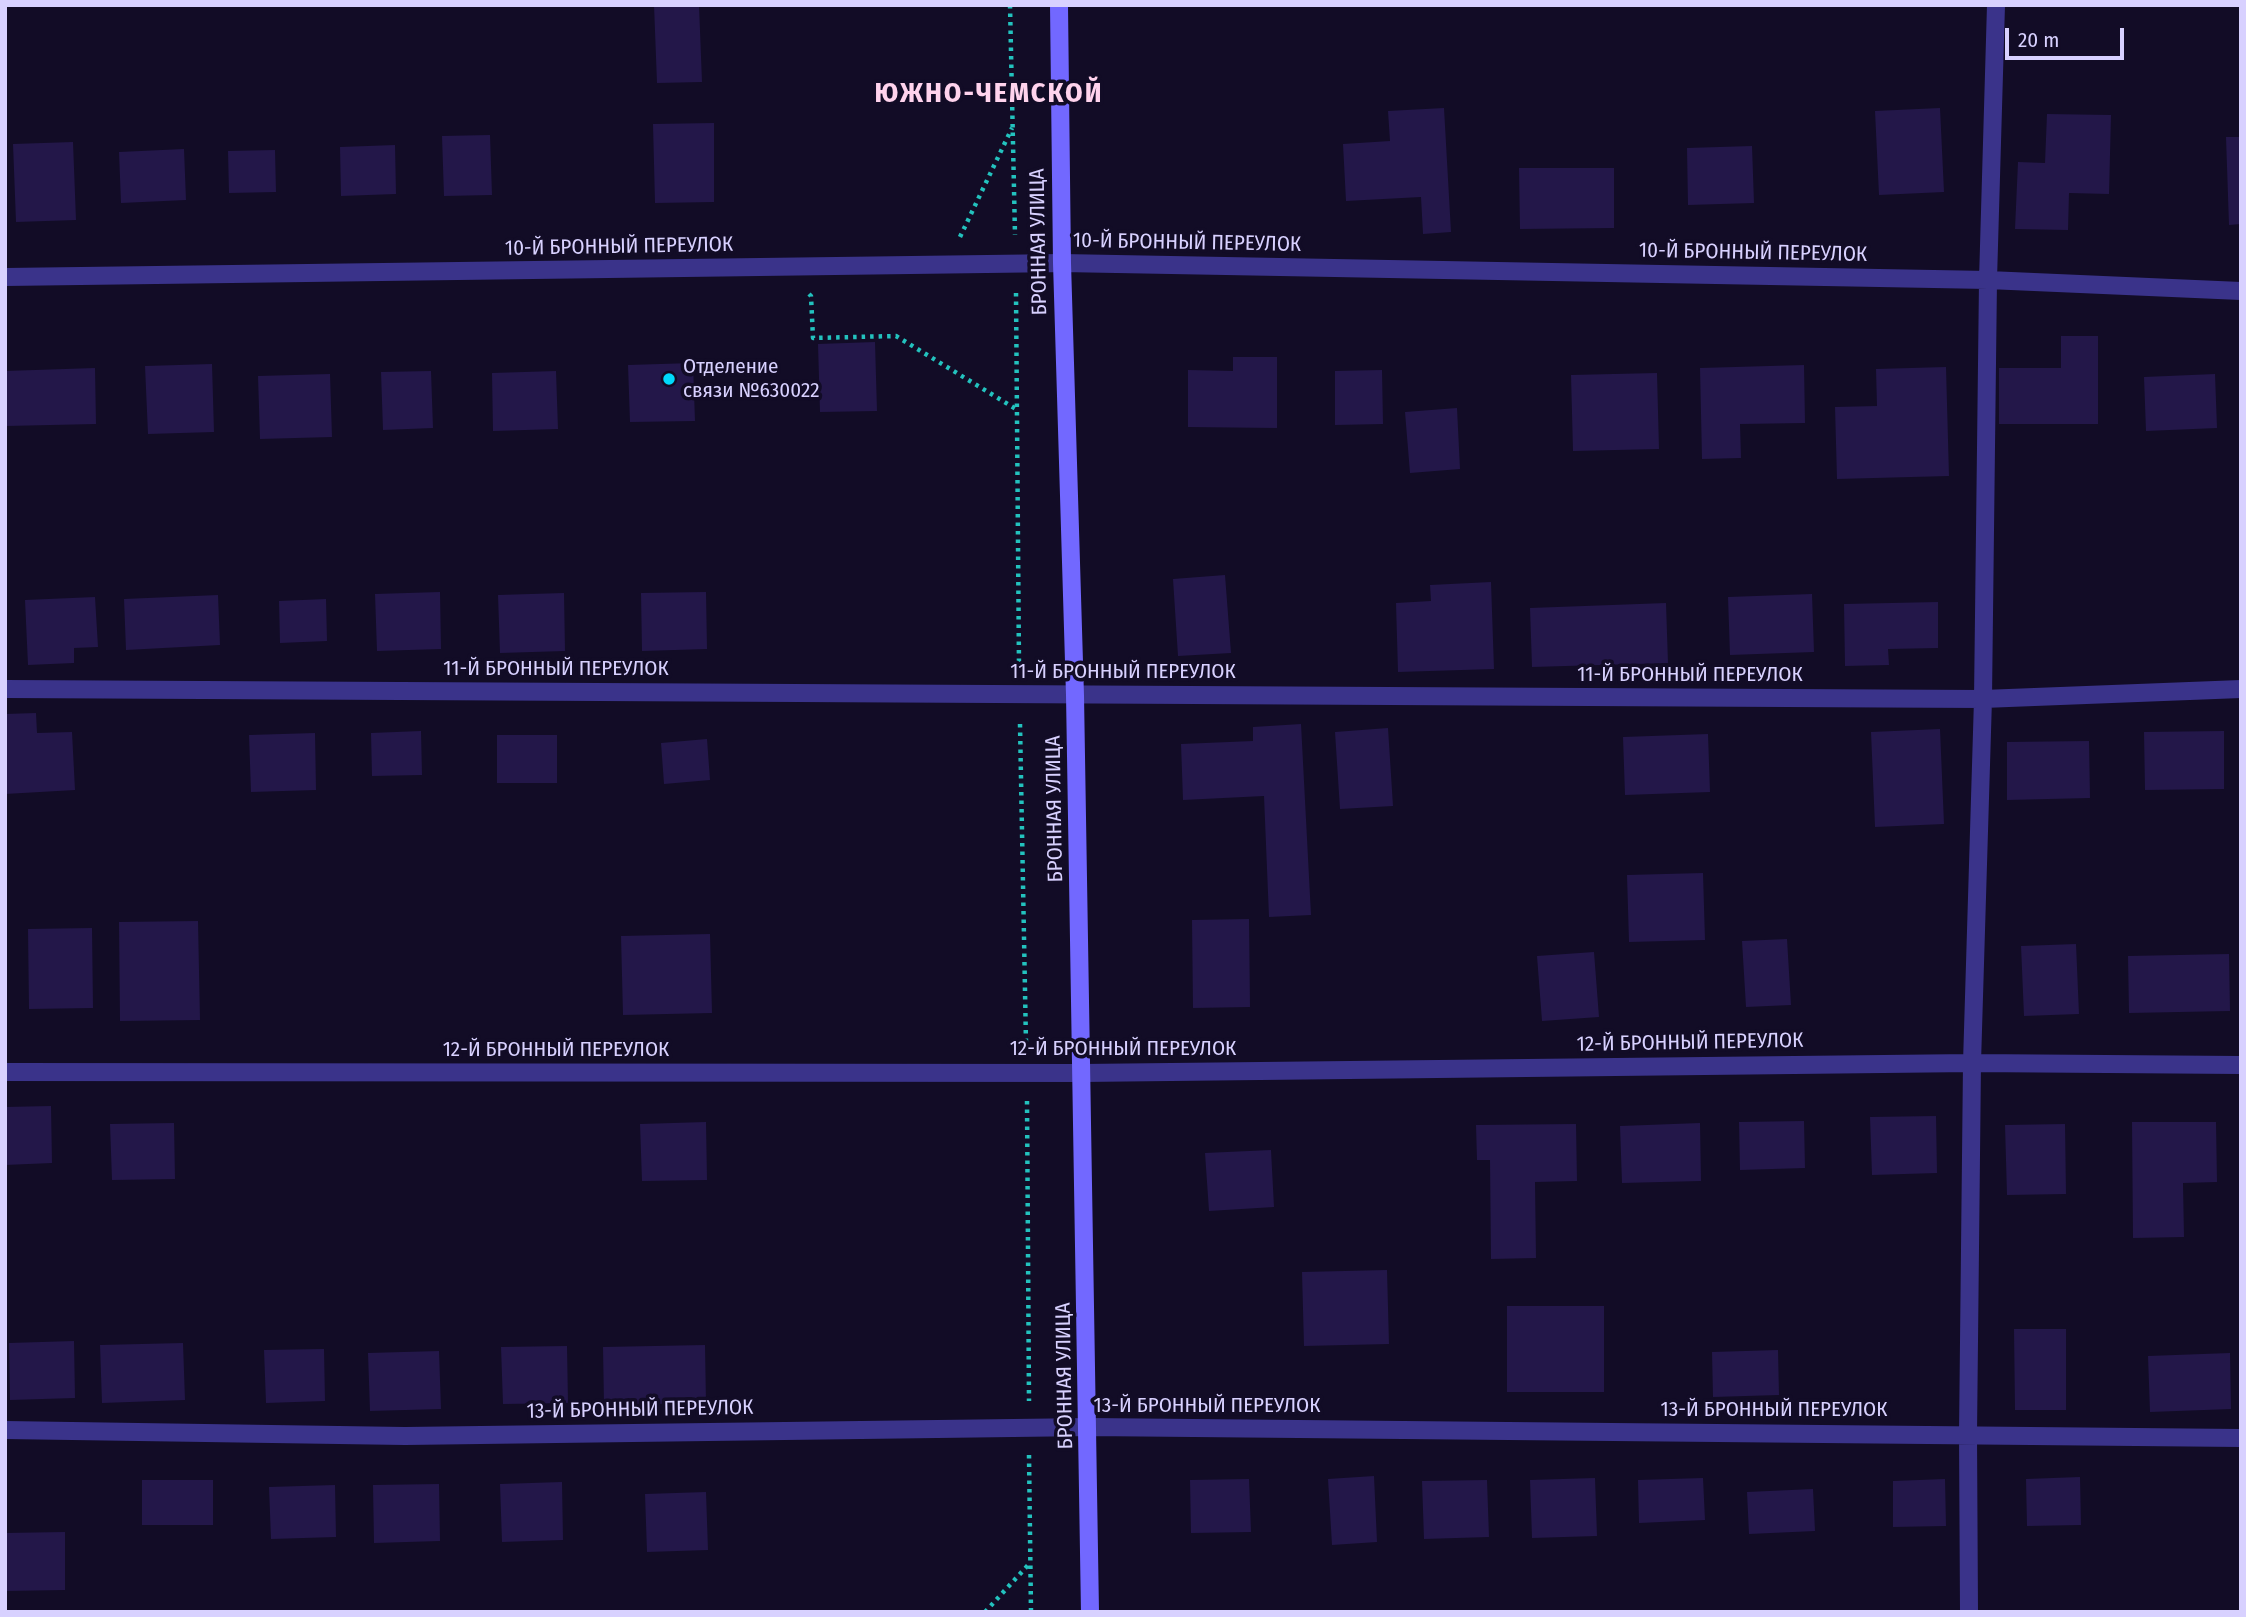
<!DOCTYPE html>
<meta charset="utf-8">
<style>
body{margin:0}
#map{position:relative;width:2246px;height:1617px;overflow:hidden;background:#120c26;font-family:"Fira Sans Condensed",sans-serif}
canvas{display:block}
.frame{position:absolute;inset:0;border:7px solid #d8d1ff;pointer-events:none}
.scale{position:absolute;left:2005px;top:28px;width:119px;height:32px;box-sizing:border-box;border:4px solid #d8d1ff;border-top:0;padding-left:9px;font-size:21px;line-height:24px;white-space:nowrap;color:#d8d1ff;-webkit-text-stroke:5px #120c26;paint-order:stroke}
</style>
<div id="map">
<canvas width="2246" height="1617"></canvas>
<div class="frame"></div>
<div class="scale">20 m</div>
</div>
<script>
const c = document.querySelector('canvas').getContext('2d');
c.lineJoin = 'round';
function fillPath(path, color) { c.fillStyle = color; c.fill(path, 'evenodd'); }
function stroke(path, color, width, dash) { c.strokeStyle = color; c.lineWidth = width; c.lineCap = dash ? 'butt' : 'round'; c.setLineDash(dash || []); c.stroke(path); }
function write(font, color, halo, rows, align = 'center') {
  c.font = font + ' "Fira Sans Condensed",sans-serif'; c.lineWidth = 7; c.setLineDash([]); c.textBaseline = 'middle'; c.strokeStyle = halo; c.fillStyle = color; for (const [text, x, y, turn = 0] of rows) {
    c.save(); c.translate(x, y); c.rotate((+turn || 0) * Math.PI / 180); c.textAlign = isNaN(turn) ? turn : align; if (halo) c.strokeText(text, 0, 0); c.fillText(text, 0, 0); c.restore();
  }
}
const building = new Path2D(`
 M654 5H699L702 82 657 83Z
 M1444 108 1451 232 1423 234 1421 197 1346 201 1343 144 1390 141 1388 111Z
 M1940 108 1944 192 1879 195 1875 111Z
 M2047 114 2111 115 2109 194 2069 193 2068 230 2015 229 2018 162 2045 163Z
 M714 123V202L655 203 653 124Z
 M490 135 492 195 444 196 442 136Z
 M2226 137H2241V224L2229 225Z
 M73 142 76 220 16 222 13 144Z
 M395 145 396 194 341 196 340 147Z
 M1752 146 1754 203 1688 205 1687 148Z
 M184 149 186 200 121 203 119 152Z
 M275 150 276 192 229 193 228 151Z
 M1519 168H1614V228L1520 229Z
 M2061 336H2098V424H1999V368H2061Z
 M875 342 877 411 820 412 818 344Z
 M1233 357H1277V428L1188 427V370L1233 371Z
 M693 363 695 421 630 422 628 365Z
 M212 364 214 432 148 434 145 366Z
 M1804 365 1805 423 1740 424 1741 458 1702 459 1700 368Z
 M1946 367 1949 476 1837 479 1835 407 1877 406 1876 369Z
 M95 368 96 424 6 426 5 371Z
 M1382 370 1383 424 1335 425V371Z
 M431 371 433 428 383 430 381 372Z
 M556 371 558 429 493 431 492 373Z
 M1657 373 1659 449 1573 451 1571 375Z
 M330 374 332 437 260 439 258 376Z
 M2215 374 2217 428 2146 431 2144 377Z
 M1457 408 1460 469 1410 473 1405 412Z
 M1225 575 1231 653 1178 656 1173 579Z
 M1491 582 1494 669 1398 672 1396 603 1431 601 1430 585Z
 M440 592 441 649 377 651 375 594Z
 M706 592 707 649 642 651 641 593Z
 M564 593 565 651 500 653 498 595Z
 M1812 594 1814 652 1730 655 1728 597Z
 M218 595 220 645 126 650 124 599Z
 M95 597 98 647 74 648V663L28 665 25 600Z
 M326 599 327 641 280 643 279 601Z
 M1938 602V648L1888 649 1889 665 1845 666 1844 604Z
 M1666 603 1668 663 1532 667 1530 608Z
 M36 713 37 733 72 732 75 790 5 794V714Z
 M1301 724 1311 915 1269 917 1264 796 1183 800 1181 744 1253 741V727Z
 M1388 728 1393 806 1340 809 1335 732Z
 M1940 729 1944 824 1875 827 1871 732Z
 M421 731 422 775 372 776 371 733Z
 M2224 731V789L2145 790 2144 732Z
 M315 733 316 790 251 792 249 735Z
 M1708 734 1710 792 1625 795 1623 737Z
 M497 735H557V783H497Z
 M707 739 710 780 664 784 661 743Z
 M2089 741 2090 798 2007 800V742Z
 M1703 873 1705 940 1629 942 1627 875Z
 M1249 919 1250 1007 1193 1008 1192 920Z
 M198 921 200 1020 120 1021 119 922Z
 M92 928 93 1008 29 1009 28 929Z
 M710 934 712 1013 623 1015 621 936Z
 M1787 939 1791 1005 1746 1007 1742 941Z
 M2076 944 2079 1014 2024 1016 2021 946Z
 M1594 952 1599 1017 1542 1021 1537 956Z
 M2229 954 2230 1011 2129 1013 2128 956Z
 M51 1106 52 1163 5 1165V1107Z
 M1936 1116 1937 1173 1872 1175 1870 1117Z
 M1804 1121 1805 1168 1740 1170 1739 1122Z
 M706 1122 707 1180 642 1181 640 1124Z
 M2132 1122H2216L2217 1182 2183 1183 2184 1237 2133 1238Z
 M174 1123 175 1179 112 1180 110 1124Z
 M1700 1123 1701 1181 1622 1183 1620 1126Z
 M1576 1124 1577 1181 1535 1182 1536 1258 1491 1259 1490 1160H1477L1476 1125Z
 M2065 1124 2066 1194 2007 1195 2005 1125Z
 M1271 1150 1274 1207 1209 1211 1205 1153Z
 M1387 1270 1389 1344 1304 1346 1302 1272Z
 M1507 1306H1604V1392H1507Z
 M2014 1329H2066V1410H2015Z
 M74 1341 75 1398 10 1400 9 1343Z
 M183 1343 185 1400 102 1403 100 1345Z
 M705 1345 706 1403 604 1405 603 1347Z
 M567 1346 568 1403 503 1404 501 1347Z
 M324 1349 325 1401 266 1403 264 1350Z
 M1778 1350 1779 1395 1713 1397 1712 1352Z
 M439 1351 441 1409 370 1411 368 1353Z
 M2230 1353 2231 1409 2150 1412 2148 1356Z
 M1374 1476 1377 1542 1332 1545 1328 1479Z
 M2080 1477 2081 1525 2027 1526 2026 1479Z
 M1595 1478 1597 1536 1532 1538 1530 1480Z
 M1703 1478 1705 1520 1639 1523 1638 1480Z
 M1249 1479 1251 1532 1191 1533 1190 1480Z
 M1945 1479 1946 1526 1893 1527V1481Z
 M142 1480H213V1525H142Z
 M1487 1480 1489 1537 1424 1539 1422 1481Z
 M562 1482 563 1540 502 1542 500 1484Z
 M439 1484 440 1541 374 1543 373 1485Z
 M335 1485 336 1537 271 1539 269 1487Z
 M1813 1489 1815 1531 1749 1534 1747 1492Z
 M706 1492 708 1550 647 1552 645 1494Z
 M65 1532V1590L5 1591V1533Z`);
const path = new Path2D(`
 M1010 5 1015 235
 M960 237 1012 128
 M1016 293 1019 666
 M809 294 811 296 813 338 896 336 1016 409
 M1020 724 1026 1044
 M1027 1101 1029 1401
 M1029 1455 1031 1612
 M985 1612 1030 1563`);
const street = new Path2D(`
 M5 277 1062 263 1988 280 2241 291
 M5 689 1983 699 2241 689
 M5 1072 1082 1073 1972 1063 2241 1065
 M5 1430 405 1436 1089 1427 2241 1438
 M1969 1612 1968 1434 1972 1063 1983 699 1988 280 1996 5`);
const secondary = new Path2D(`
 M1059 5 1062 263 1075 695 1090 1612`);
const markers = [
 [669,379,7,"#00d9fc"]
];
const streetNames = [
 ["БРОННАЯ УЛИЦА",1039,242,-91],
 ["10-Й БРОННЫЙ ПЕРЕУЛОК",1187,243,1],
 ["10-Й БРОННЫЙ ПЕРЕУЛОК",619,247,-1],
 ["10-Й БРОННЫЙ ПЕРЕУЛОК",1753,253,1],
 ["11-Й БРОННЫЙ ПЕРЕУЛОК",556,669],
 ["11-Й БРОННЫЙ ПЕРЕУЛОК",1123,672],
 ["11-Й БРОННЫЙ ПЕРЕУЛОК",1690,675],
 ["БРОННАЯ УЛИЦА",1055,809,-91],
 ["12-Й БРОННЫЙ ПЕРЕУЛОК",1690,1043,-1],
 ["12-Й БРОННЫЙ ПЕРЕУЛОК",1123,1049],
 ["12-Й БРОННЫЙ ПЕРЕУЛОК",556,1050],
 ["БРОННАЯ УЛИЦА",1065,1376,-91],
 ["13-Й БРОННЫЙ ПЕРЕУЛОК",1207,1406],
 ["13-Й БРОННЫЙ ПЕРЕУЛОК",640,1410,-1],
 ["13-Й БРОННЫЙ ПЕРЕУЛОК",1774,1410]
];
const poiNames = [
 ["Отделение",683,367],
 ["связи №630022",683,391]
];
const districtNames = [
 ["ЮЖНО-ЧЕМСКОЙ",989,94]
];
fillPath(building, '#231749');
stroke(path, '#23c2be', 4.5, [3.5, 5]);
stroke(street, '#3a338a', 18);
stroke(secondary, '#7268ff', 18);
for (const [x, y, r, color] of markers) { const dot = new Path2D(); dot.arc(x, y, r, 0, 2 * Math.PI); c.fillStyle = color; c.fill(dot); stroke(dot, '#120c26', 2.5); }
write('21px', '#d8d1ff', '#120c26', streetNames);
write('21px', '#d8d1ff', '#120c26', poiNames, 'left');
c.letterSpacing = '2px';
write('bold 28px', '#ffd3ed', '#120c26', districtNames);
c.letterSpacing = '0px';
</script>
